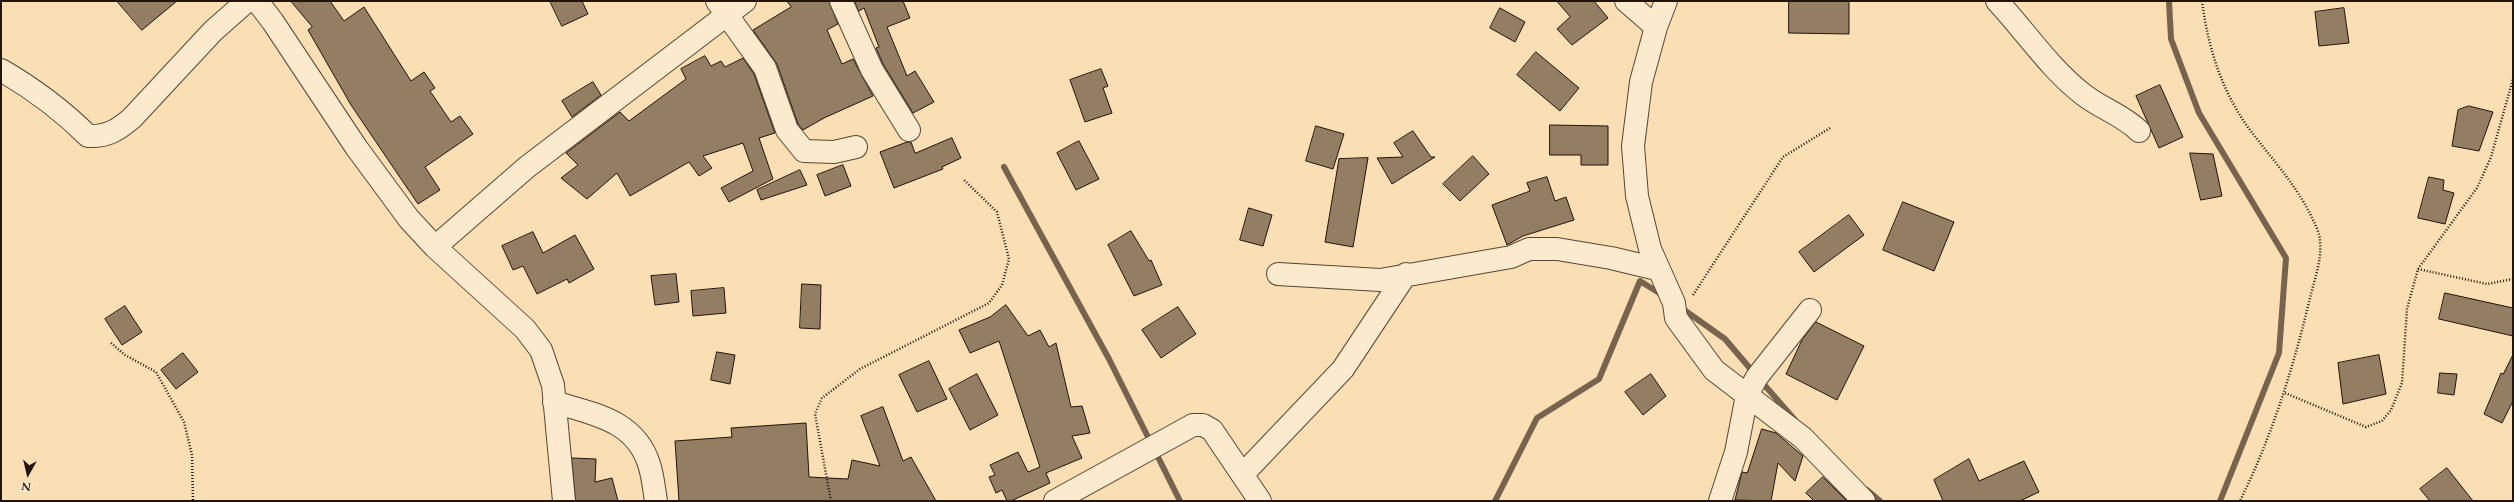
<!DOCTYPE html>
<style>
body{margin:0}
#map{position:relative;width:2514px;height:502px;overflow:hidden;background:#fbdfb4;font-family:Cardo,serif}
canvas{display:block}
.frame{position:absolute;inset:0;border:2px solid #22130b;pointer-events:none}
.north{position:absolute;left:8px;top:454px;width:40px;height:40px;-webkit-text-stroke:3px #fceace;paint-order:stroke;rotate:188deg;font-size:11px;font-weight:700;line-height:16px;text-align:center;color:#22130b}
.north::after{content:'';display:block;margin:auto;width:14px;height:18px;background:#22130b;clip-path:polygon(50% 0,100% 100%,50% 72%,0 100%)}
</style>
<div id="map">
<canvas width="2514" height="502"></canvas>
<div class="frame"></div>
<div class="north">N</div>
</div>
<script>
const c = document.querySelector('canvas').getContext('2d');
c.lineJoin = 'round';
function stroke(path, color, width, dash) { c.strokeStyle = color; c.lineWidth = width; c.lineCap = dash ? 'butt' : 'round'; c.setLineDash(dash || []); c.stroke(path); }
function fillPath(path, color) { c.fillStyle = color; c.fill(path, 'evenodd'); }
const stream = new Path2D(`
 M2169 1 2171 39 2199 113 2286 258 2279 353 2220 501
 M1004 167 1109 359 1180 501
 M1680 307 1725 339 1754 373
 M1760 380 1795 420
 M1867 490 1880 501
 M1495 501 1537 418 1599 379 1640 281 1664 296`);
const building = new Path2D(`
 M117 1H177L142 30Z
 M291 1H330L344 21 364 7 411 81 424 72 435 88 430 91 451 122 460 116 473 134 425 167 440 190 418 204 351 105 308 30 312 27Z
 M550 1H582L588 14 562 26Z
 M787 1H829L838 24 827 30 842 64 853 59 873 96 824 118 803 130 798 124 777 64 753 30 791 7Z
 M855 1H903L910 18 887 27 907 76 915 71 934 102 913 113 883 64 876 48 879 47 864 8 859 11Z
 M1557 1H1594L1608 18 1572 45 1557 29 1570 17Z
 M1789 1H1849V34L1789 33Z
 M1500 8 1525 22 1515 42 1490 28Z
 M2344 8 2349 43 2319 46 2315 12Z
 M1536 52 1579 88 1560 111 1517 75Z
 M705 56 711 66 721 61 725 67 743 58 754 74 775 133 759 138 773 179 729 202 721 188 753 171 743 143 703 156 712 168 699 176 689 162 630 196 617 173 587 199 561 178 578 165 566 153 620 112 629 121 686 79 681 69Z
 M1101 69 1108 86 1103 88 1112 113 1085 122 1070 80Z
 M593 82 601 95 572 117 562 101Z
 M2160 85 2183 137 2159 148 2136 96Z
 M2469 106 2493 112 2479 151 2452 146 2458 110Z
 M1550 125 1608 126V165H1581V155H1550Z
 M1316 126 1344 134 1333 169 1306 161Z
 M1413 131 1431 157H1435L1392 184 1377 158 1403 157 1394 143Z
 M952 138 961 158 942 167 943 169 894 188 880 152 907 142H911L915 153Z
 M1079 141 1099 179 1076 190 1057 153Z
 M2190 153 2213 154 2222 196 2201 200Z
 M1473 156 1489 174 1460 201 1443 184Z
 M1368 158 1353 247 1325 242 1339 159Z
 M843 165 851 186 825 196 817 175Z
 M800 170 807 185 761 200 757 190Z
 M1547 177 1555 201 1566 197 1574 220 1523 236 1507 245 1492 205 1530 191 1527 183Z
 M2429 177 2444 180 2443 190 2454 193 2445 224 2418 218Z
 M1903 202 1954 222 1934 271 1883 250Z
 M1249 208 1272 215 1263 246 1240 240Z
 M1849 215 1864 235 1814 272 1799 252Z
 M1131 231 1149 261 1151 260 1162 285 1134 296 1108 245Z
 M533 232 543 253 575 235 594 269 569 283 567 279 537 294 523 266 513 270 502 246Z
 M676 274 679 302 655 305 651 276Z
 M802 284 821 285 820 329 800 328Z
 M724 288 726 313 693 316 691 291Z
 M2445 293 2513 308V336L2439 319Z
 M1006 305 1028 336 1040 330 1049 347 1056 343 1071 407 1082 406 1090 433 1072 436 1082 458 1046 473 1050 483 1011 501H1007L1002 490 996 493 989 477 995 475 990 465 1018 452 1028 472 1040 467 999 341 970 353 959 330 990 317Z
 M125 306 142 332 122 345 105 319Z
 M1178 307 1196 334 1161 358 1142 330Z
 M1816 322 1864 346 1837 400 1786 374 1802 340Z
 M717 352 735 355 730 384 711 380Z
 M183 353 198 372 176 389 161 370Z
 M2379 355 2386 394 2343 404 2338 363Z
 M2513 355V401L2502 423 2484 414 2501 373 2503 374Z
 M929 361 947 399 917 412 899 375Z
 M2440 373 2457 374 2454 395 2438 393Z
 M977 374 998 415 970 430 949 389Z
 M1651 374 1666 396 1643 415 1625 392Z
 M883 407 903 461 911 457 936 501H679L675 441 732 437 731 428 806 423 809 477 848 479 852 460 880 466 861 416Z
 M1762 429 1776 433 1803 456 1795 481 1778 463 1771 501 1735 500 1742 472 1747 473Z
 M572 458 596 459 595 482 612 478 618 501H576Z
 M1969 459 1979 481 2024 461 2039 492 2020 501H1943L1934 480Z
 M2447 468 2473 501H2430L2420 489Z
 M1823 477 1847 501H1814L1806 493Z`);
const path = new Path2D(`
 M2202 1C2208 48 2222 92 2250 130 2272 159 2299 188 2314 222 2317 228 2320 235 2320 242 2322 260 2314 281 2310 298 2293 369 2272 436 2240 501
 M2418 269 2487 284 2513 279
 M1693 295 1783 157 1830 128
 M111 343 125 355 156 372 184 422 192 455 193 501
 M2285 393 2366 427 2382 421 2391 410 2402 383 2407 309 2418 269 2477 188 2491 157 2513 79
 M831 501 815 414 822 398 860 369 989 303 1002 285 1009 259 997 212 963 179`);
const minor = new Path2D(`
 M257 1 273 22 356 147 409 219 435 247 525 329 541 350 553 385 564 501
 M717 1 765 68 787 130 804 151 834 152 856 147
 M841 1 872 70 909 130
 M1626 1 1656 27
 M1666 1 1656 27 1641 82 1633 146 1637 196 1650 249 1674 303 1676 318 1714 370 1803 438 1864 501
 M1997 1C2026 32 2050 69 2084 95 2102 109 2123 115 2139 131
 M1 70C32 88 62 110 88 136 107 137 118 130 132 118L213 31 247 1
 M435 247 527 167 745 1
 M1278 274 1380 280 1511 257 1529 249H1557L1611 258 1657 269
 M554 402C593 414 635 420 649 464 653 476 654 489 656 501
 M1243 474 1343 369 1406 274
 M1055 501 1193 425H1203L1212 430 1260 501
 M1720 501 1736 452 1747 395 1757 377 1810 310`);
stroke(stream, '#78644e', 6);
fillPath(building, '#937d63');
stroke(building, '#22130b', 1);
stroke(minor, '#584635', 24);
stroke(path, '#22130b', 2.5, [1, 2]);
stroke(minor, '#fceace', 22);
</script>
